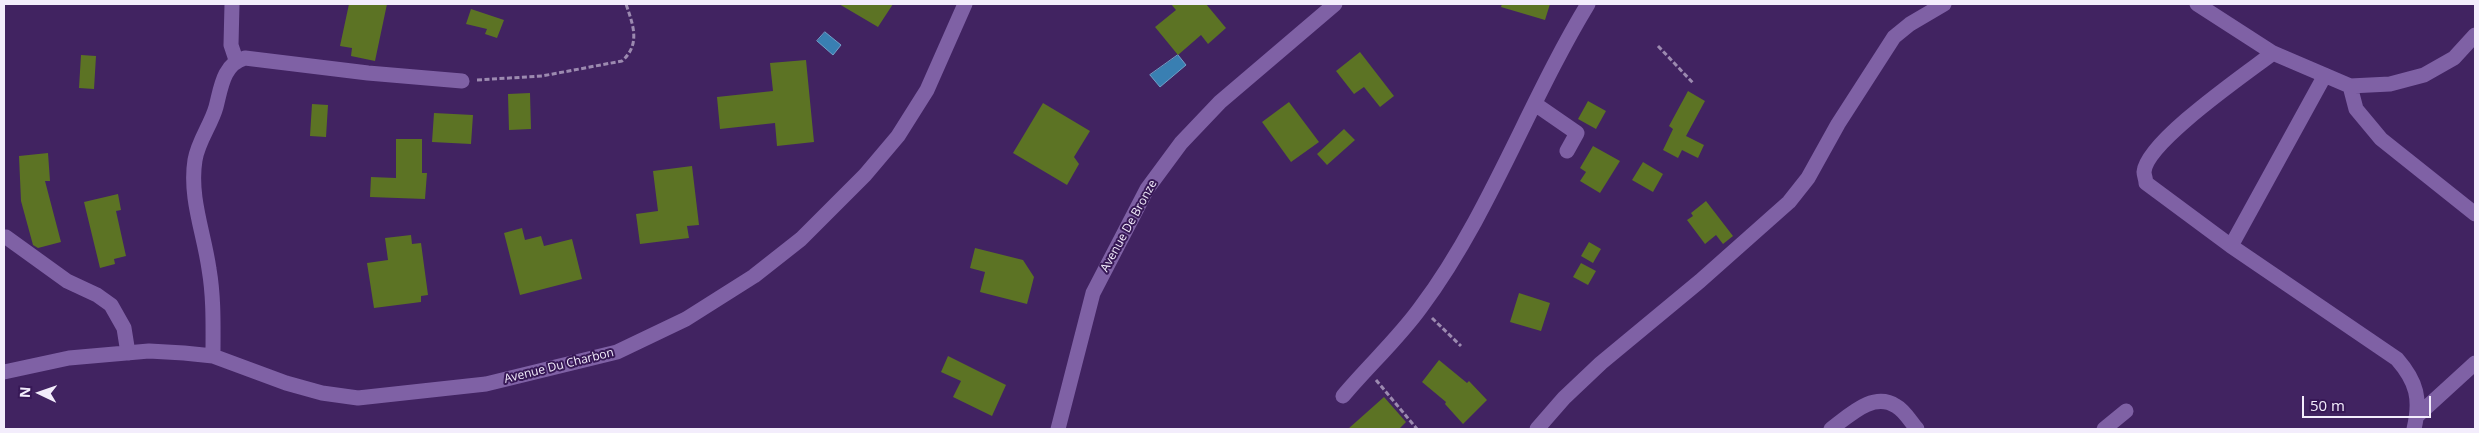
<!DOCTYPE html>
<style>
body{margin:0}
#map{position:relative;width:2479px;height:433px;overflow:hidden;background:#412361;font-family:"Open Sans",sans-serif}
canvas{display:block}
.frame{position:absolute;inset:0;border:5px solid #f3edfc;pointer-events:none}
.north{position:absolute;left:15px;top:368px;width:50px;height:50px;-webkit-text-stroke:4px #371856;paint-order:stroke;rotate:273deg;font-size:14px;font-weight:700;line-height:20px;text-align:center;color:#f3edfc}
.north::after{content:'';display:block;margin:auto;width:18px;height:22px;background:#f3edfc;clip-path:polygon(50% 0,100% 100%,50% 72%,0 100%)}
.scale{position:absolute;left:2302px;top:396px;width:129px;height:22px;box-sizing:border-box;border:2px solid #f3edfc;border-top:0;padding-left:6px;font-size:15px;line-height:18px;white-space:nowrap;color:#f3edfc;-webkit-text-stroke:4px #371856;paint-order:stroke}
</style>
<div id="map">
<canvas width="2479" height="433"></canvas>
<div class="frame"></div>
<div class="north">N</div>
<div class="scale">50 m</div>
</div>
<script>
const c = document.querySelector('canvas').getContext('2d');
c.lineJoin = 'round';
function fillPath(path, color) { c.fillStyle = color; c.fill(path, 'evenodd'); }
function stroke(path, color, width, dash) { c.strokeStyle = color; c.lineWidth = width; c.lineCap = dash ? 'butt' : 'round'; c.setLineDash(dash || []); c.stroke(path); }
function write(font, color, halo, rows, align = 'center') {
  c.font = font + ' "Open Sans",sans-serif'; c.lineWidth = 4; c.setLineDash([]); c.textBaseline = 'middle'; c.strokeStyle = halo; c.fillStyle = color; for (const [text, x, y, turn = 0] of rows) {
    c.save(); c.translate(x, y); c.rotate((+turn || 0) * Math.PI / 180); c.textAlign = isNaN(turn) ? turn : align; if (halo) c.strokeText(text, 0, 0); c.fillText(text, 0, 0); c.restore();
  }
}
const water = new Path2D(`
 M825 32 841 45 833 55 817 41Z
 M1178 55 1186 65 1160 87 1150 75Z`);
const building = new Path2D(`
 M349 4H387L375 61 351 56 352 48 340 46Z
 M839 4H893L878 27Z
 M1171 4H1206L1226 28 1208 44 1201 35 1178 55 1155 27 1176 10Z
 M1502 4H1550L1545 20 1501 7Z
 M471 9 504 20 497 38 485 34 487 29 466 24Z
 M1360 52 1394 96 1380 107 1364 87 1354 94 1336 71Z
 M81 55 96 56 94 89 79 88Z
 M806 60 814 142 777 146 775 123 720 129 717 97 773 91 770 63Z
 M1688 91 1705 101 1686 136 1704 145 1698 158 1682 150 1678 158 1663 150 1673 129 1669 126Z
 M530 93 531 129 509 130 508 94Z
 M1588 101 1606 111 1596 129 1578 119Z
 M1289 102 1319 142 1291 162 1262 122Z
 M1043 103 1090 131 1074 157 1079 164 1067 185 1013 153Z
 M312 104 328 105 326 137 310 136Z
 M434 113 473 115 471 144 432 142Z
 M1344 129 1355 140 1327 165 1317 154Z
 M396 139H422V173H427L425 199 370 197 371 177 396 178Z
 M1593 146 1620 161 1600 193 1580 181 1586 172 1580 168Z
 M48 153 50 181H45L61 242 38 248 33 245 21 201 19 156Z
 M1643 162 1663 174 1653 192 1632 180Z
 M692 166 699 225 687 226 689 238 640 244 636 214 658 211 653 171Z
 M118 194 121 210 116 211 126 256 114 259 115 264 100 268 84 202Z
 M1706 201 1733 236 1723 244 1716 235 1705 244 1687 220 1693 216 1691 213Z
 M522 228 525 240 541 236 544 246 572 239 582 279 520 295 504 233Z
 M411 235 412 244 421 243 428 295 421 296V302L374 308 367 263 388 260 385 238Z
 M1589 242 1601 249 1593 263 1581 256Z
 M975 248 1023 260 1034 277 1027 304 980 292 985 272 970 268Z
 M1581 263 1596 271 1588 285 1573 277Z
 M1519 293 1550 303 1541 331 1510 322Z
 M948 356 1006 385 992 416 953 397 961 381 941 372Z
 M1439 360 1467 383 1469 381 1487 400 1463 424 1445 404 1446 402 1422 382Z
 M1384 397 1406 422 1399 429H1348Z`);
const path = new Path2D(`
 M1658 46 1694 84
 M477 80 542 76 622 61C641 44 633 25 626 4
 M1432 318 1461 346
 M1376 380 1417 429`);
const street = new Path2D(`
 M232 4 231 45 236 60
 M2197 4 2273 53 2350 86 2390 84 2424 75 2454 58 2475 35
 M2273 53C2247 73 2146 142 2144 172 2144 175 2146 180 2146 183L2231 246 2397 359C2417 382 2421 399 2414 429
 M2350 86 2356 109 2381 139 2475 214
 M1535 104 1577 133 1567 151
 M6 237 67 281 97 295 111 305 124 328 128 353
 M2231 246 2325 75
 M213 356C213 327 214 298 209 269 204 233 189 197 195 160 198 141 211 125 216 107 221 88 223 64 245 58L368 73 462 81
 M4 372 69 358 149 351 184 353 213 356 286 383 322 393 358 398 486 384 617 352 686 319 754 276 801 239 865 175 898 136 927 90 965 4
 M1343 396C1368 366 1398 339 1421 307 1489 216 1529 101 1588 4
 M2417 416 2475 363
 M1058 429 1093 293 1147 189 1181 143 1220 102 1335 4
 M1537 429 1564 398 1601 363 1700 281 1789 202 1808 178 1838 124 1894 37 1910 24 1944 4
 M1831 429C1849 416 1873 391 1896 406 1904 410 1911 422 1917 429
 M2104 429 2126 411`);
const streetNames = [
 ["Avenue De Bronze",1129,226,-61],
 ["Avenue Du Charbon",559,366,-14]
];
fillPath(water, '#397fb2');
stroke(water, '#71a0c8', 1);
fillPath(building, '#5c7324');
stroke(path, '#9c8ab0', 3, [5, 2.5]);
stroke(street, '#7f61a5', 15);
write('12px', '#f3edfc', '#371856', streetNames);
</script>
